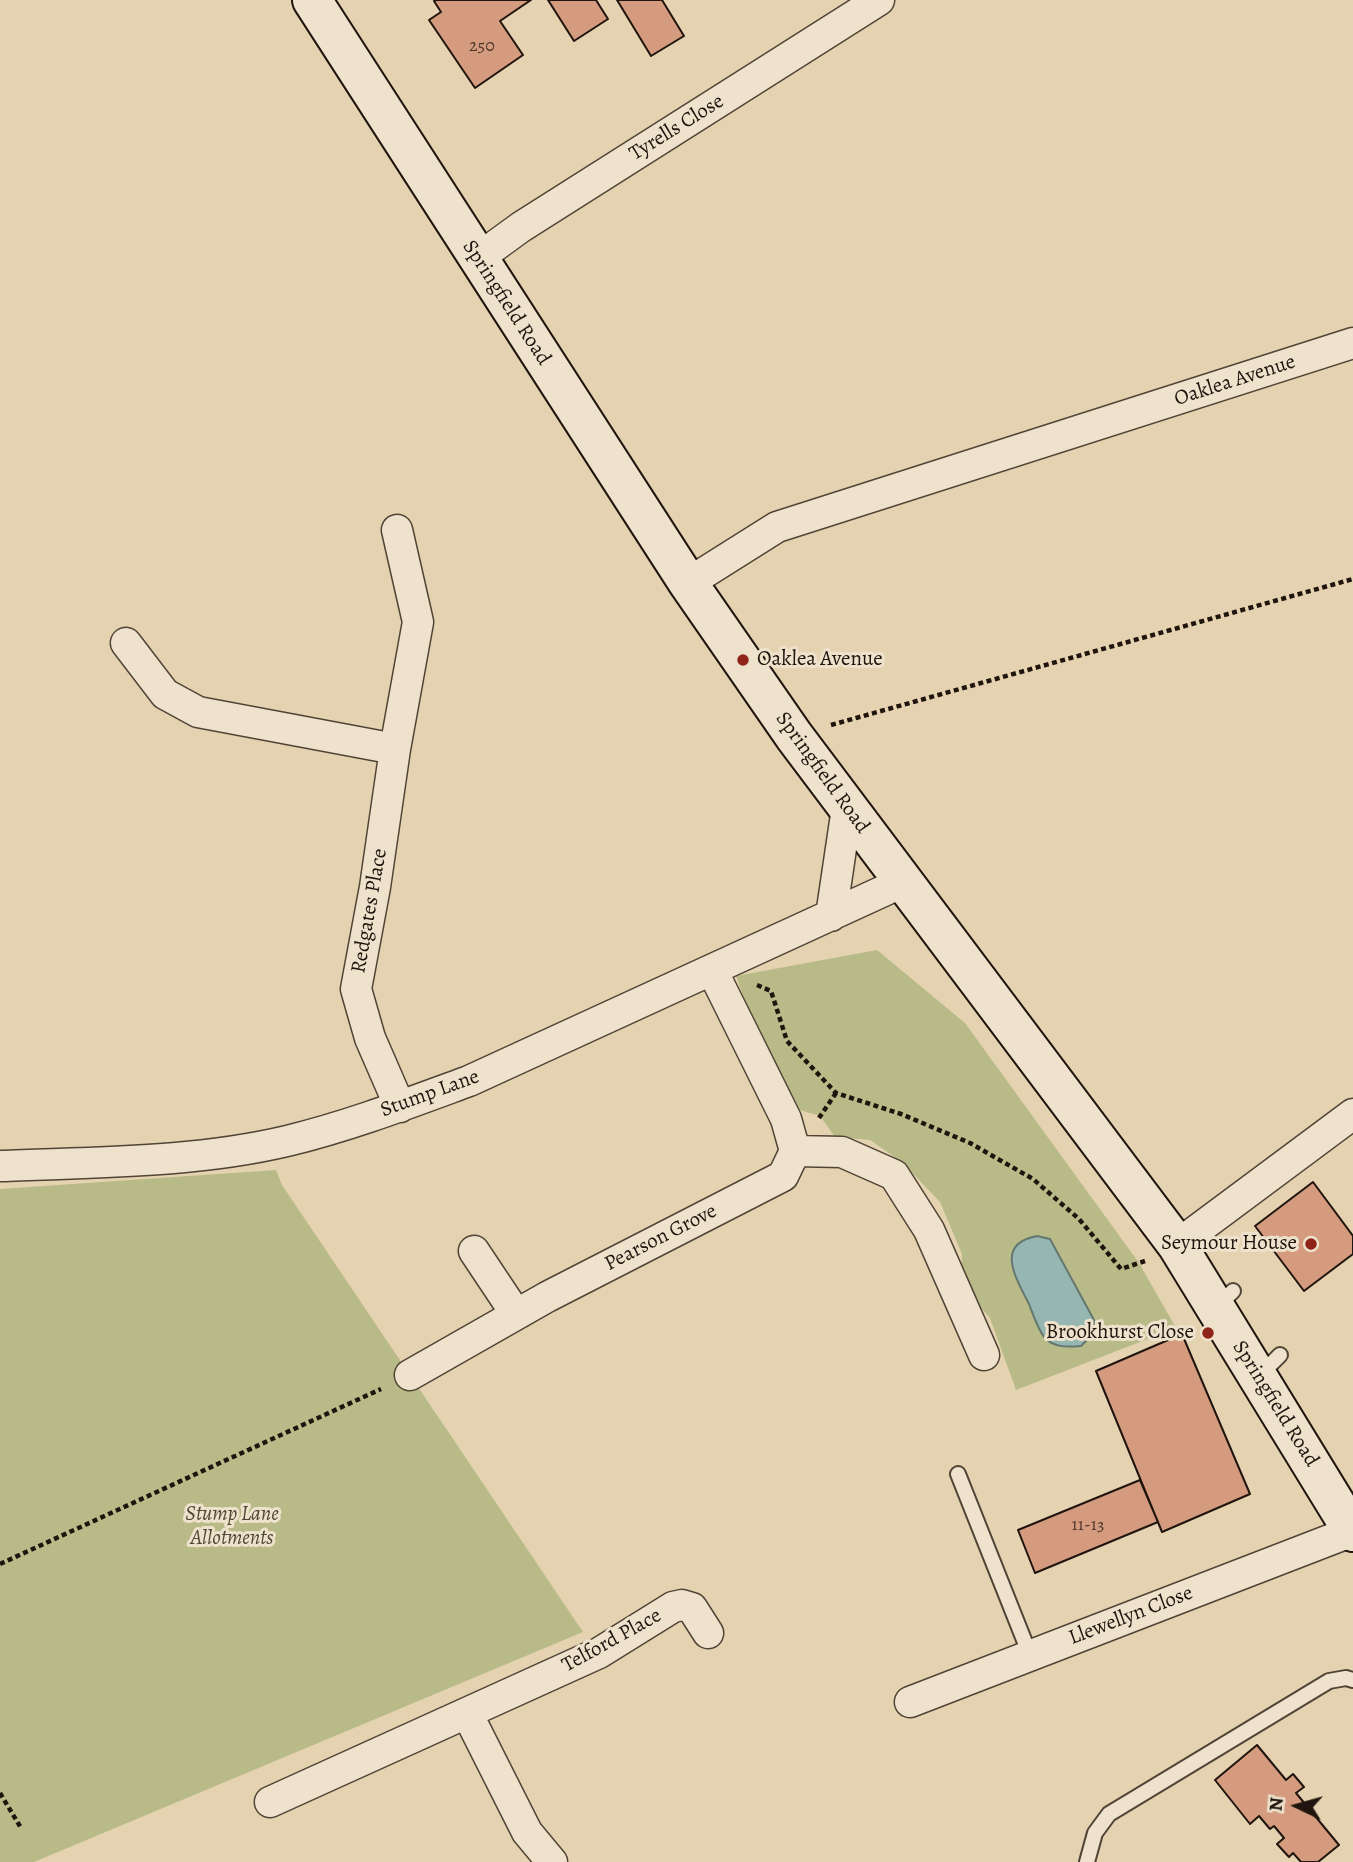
<!DOCTYPE html>
<style>
body{margin:0}
#map{position:relative;width:1353px;height:1862px;overflow:hidden;background:#e5d2b0;font-family:Alegreya,serif}
canvas{display:block}
.north{position:absolute;left:1262px;top:1771px;width:70px;height:70px;-webkit-text-stroke:5px #eee2cc;paint-order:stroke;rotate:275deg;font-size:19px;font-weight:700;line-height:28px;text-align:center;color:#1f150e}
.north::after{content:'';display:block;margin:auto;width:24px;height:32px;background:#1f150e;clip-path:polygon(50% 0,100% 100%,50% 72%,0 100%)}
</style>
<div id="map">
<canvas width="1353" height="1862"></canvas>
<div class="north">N</div>
</div>
<script>
const c = document.querySelector('canvas').getContext('2d');
c.lineJoin = 'round';
function fillPath(path, color) { c.fillStyle = color; c.fill(path, 'evenodd'); }
function stroke(path, color, width, dash) { c.strokeStyle = color; c.lineWidth = width; c.lineCap = dash ? 'butt' : 'round'; c.setLineDash(dash || []); c.stroke(path); }
function write(font, color, halo, rows, align = 'center') {
  c.font = font + ' Alegreya,serif'; c.lineWidth = 6; c.setLineDash([]); c.textBaseline = 'middle'; c.strokeStyle = halo; c.fillStyle = color; for (const [text, x, y, turn = 0] of rows) {
    c.save(); c.translate(x, y); c.rotate((+turn || 0) * Math.PI / 180); c.textAlign = isNaN(turn) ? turn : align; if (halo) c.strokeText(text, 0, 0); c.fillText(text, 0, 0); c.restore();
  }
}
const green = new Path2D(`
 M877 950 965 1023 1139 1263 1176 1328 1016 1390 990 1318 972 1298 961 1276 962 1254 940 1202 902 1162 870 1140 835 1137 820 1116 800 1110 753 1022 736 976Z
 M276 1170 282 1185 583 1632 34 1862H0V1189Z`);
const water = new Path2D(`
 M1037 1236 1050 1239 1094 1320 1093 1334 1081 1346C1069 1347 1054 1348 1045 1338 1038 1330 1033 1314 1029 1304 1016 1278 994 1244 1037 1236Z`);
const building = new Path2D(`
 M436 0H531L500 21 523 55 475 88 429 20 441 12 434 1Z
 M548 0H596L608 19 574 41Z
 M617 0H662L684 36 651 56Z
 M1313 1182 1353 1236V1254L1304 1291 1255 1226Z
 M1182 1334 1250 1494 1162 1532 1096 1371Z
 M1140 1480 1158 1522 1035 1573 1018 1530Z
 M1257 1745 1286 1780 1293 1774 1304 1787 1296 1793 1339 1845 1318 1862H1301L1293 1853 1289 1857 1277 1844 1284 1838 1274 1826 1270 1829 1259 1816 1250 1824 1215 1780Z`);
const path = new Path2D(`
 M831 725 1353 579
 M757 985 771 991 787 1041 836 1093 901 1114 970 1143 1033 1179 1079 1219 1121 1269 1145 1261
 M819 1118 836 1093
 M0 1564 381 1389
 M0 1793 21 1828`);
const service = new Path2D(`
 M1217 1307 1233 1291
 M1259 1376 1280 1355
 M958 1474 1030 1655
 M1087 1862 1095 1833 1109 1814 1329 1681 1346 1678 1353 1680`);
const minor = new Path2D(`
 M477 259 521 227 879 0
 M688 583 777 527 1353 343
 M126 643 165 694 198 712 395 749 375 887 356 989 370 1038 400 1107
 M395 749 418 622 397 530
 M831 916 847 808
 M795 1151 842 1152 894 1175 929 1230 984 1355
 M0 1166C95 1162 194 1163 287 1141 349 1126 409 1103 469 1081L903 882
 M1177 1245 1353 1114
 M474 1251 516 1314
 M410 1375 547 1297 783 1176 795 1151 786 1119 712 970
 M910 1702 1353 1531
 M467 1713 527 1832 552 1862
 M270 1802 599 1653 673 1607 682 1605 692 1608 708 1633`);
const secondary = new Path2D(`
 M312 0 688 583 794 736 1177 1245 1353 1532`);
const markers = [
 [743,660,7,"#8f2418"],
 [1311,1244,7,"#8f2418"],
 [1208,1333,7,"#8f2418"]
];
const numberNames = [
 ["250",482,47],
 ["11-13",1088,1526]
];
const streetNames = [
 ["Tyrells Close",677,128,-32],
 ["Springfield Road",506,303,57],
 ["Oaklea Avenue",1235,381,-18],
 ["Springfield Road",822,773,54],
 ["Redgates Place",370,911,-80],
 ["Stump Lane",430,1094,-20],
 ["Pearson Grove",661,1238,-27],
 ["Springfield Road",1275,1404,58],
 ["Llewellyn Close",1131,1616,-21],
 ["Telford Place",612,1641,-29]
];
const poiNames = [
 ["Oaklea Avenue",757,660,"left"],
 ["Seymour House",1297,1244],
 ["Brookhurst Close",1194,1333]
];
const parkNames = [
 ["Stump Lane",232,1515],
 ["Allotments",232,1539]
];
fillPath(green, '#b8bb88');
fillPath(water, '#96b6b1');
stroke(water, '#667670', 2);
fillPath(building, '#d59b7e');
stroke(building, '#1f150e', 2);
stroke(service, '#504436', 18);
stroke(minor, '#504436', 33);
stroke(secondary, '#1f150e', 42);
stroke(path, '#1f150e', 4.5, [5, 3.5]);
stroke(service, '#eee2cc', 14);
stroke(minor, '#eee2cc', 30);
stroke(secondary, '#eee2cc', 38);
for (const [x, y, r, color] of markers) { const dot = new Path2D(); dot.arc(x, y, r, 0, 2 * Math.PI); c.fillStyle = color; c.fill(dot); stroke(dot, '#eee2cc', 2.5); }
write('18px', '#4c362a', null, numberNames);
write('21px', '#1f150e', '#eee2cc', streetNames);
write('21px', '#1f150e', '#eee2cc', poiNames, 'right');
write('italic 21px', '#4d4733', '#eee2cc', parkNames);
</script>
